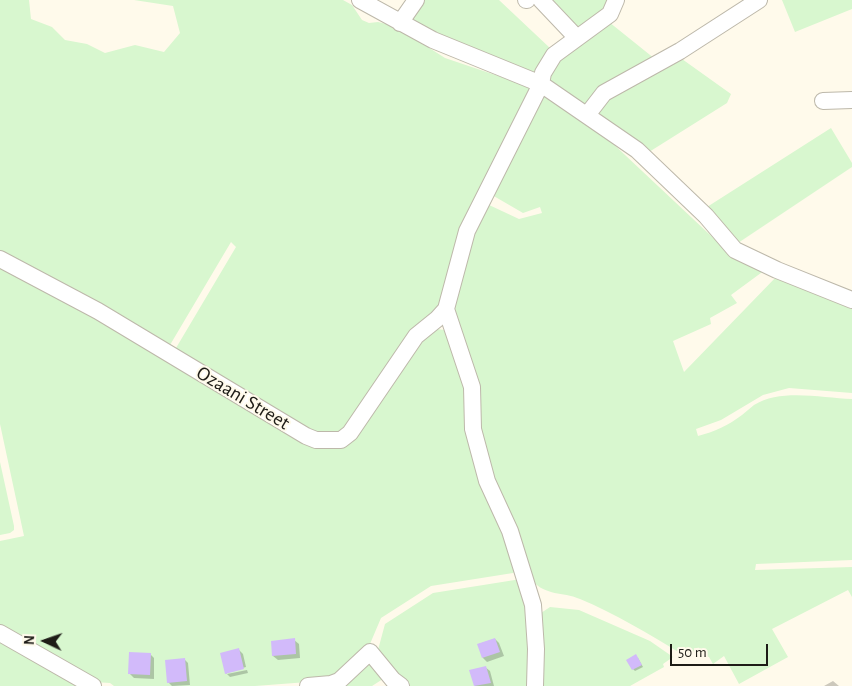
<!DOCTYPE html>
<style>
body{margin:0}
#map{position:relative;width:852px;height:686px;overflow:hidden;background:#fffaeb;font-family:"Alegreya Sans",sans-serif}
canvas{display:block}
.north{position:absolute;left:20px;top:616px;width:50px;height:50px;-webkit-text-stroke:4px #fffaeb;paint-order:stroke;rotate:273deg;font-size:14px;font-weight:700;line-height:20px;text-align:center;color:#1e1c17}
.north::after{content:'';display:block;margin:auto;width:18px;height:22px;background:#1e1c17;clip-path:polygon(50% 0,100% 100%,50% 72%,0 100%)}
.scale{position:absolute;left:670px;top:644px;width:98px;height:22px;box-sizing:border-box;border:2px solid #1e1c17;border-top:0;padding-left:6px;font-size:15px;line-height:18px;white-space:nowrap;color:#1e1c17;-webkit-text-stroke:4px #fffaeb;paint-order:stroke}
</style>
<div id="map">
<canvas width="852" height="686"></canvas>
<div class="north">N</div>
<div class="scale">50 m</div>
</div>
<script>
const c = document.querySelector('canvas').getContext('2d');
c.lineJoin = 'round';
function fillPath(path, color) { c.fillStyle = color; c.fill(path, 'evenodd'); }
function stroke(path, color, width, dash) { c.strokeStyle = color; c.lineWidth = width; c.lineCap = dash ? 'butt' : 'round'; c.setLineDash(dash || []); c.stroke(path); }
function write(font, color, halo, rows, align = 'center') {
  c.font = font + ' "Alegreya Sans",sans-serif'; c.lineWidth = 4; c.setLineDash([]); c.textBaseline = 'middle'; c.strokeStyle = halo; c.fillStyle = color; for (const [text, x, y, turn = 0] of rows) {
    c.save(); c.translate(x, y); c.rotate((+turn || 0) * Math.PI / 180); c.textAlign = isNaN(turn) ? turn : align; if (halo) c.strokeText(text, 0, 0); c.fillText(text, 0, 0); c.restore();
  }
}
const green = new Path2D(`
 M0 0H29L31 19 52 27 65 40 87 44 105 53 135 45 164 52 180 33 173 6 134 0H343L352 5 362 20 369 23 378 22 395 26 445 58 531 87 437 311 345 432 313 434 260 403 176 348 236 247 231 242 170 345 0 253Z
 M424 0H499L551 49 532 75 441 37 411 20Z
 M553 0H609L601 14 579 30Z
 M782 0H852V9L795 32Z
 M609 22 655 59 583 106 546 80 563 55Z
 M682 59 731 94 727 103 649 152 593 115 606 96Z
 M544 95 608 139 708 233 729 252 765 270 731 295 737 303 710 318 711 324 673 341 684 372 778 275 852 309V393L789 388 763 395 721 420 696 429 698 436C714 432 729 425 742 415 746 412 750 408 754 405 781 388 822 398 852 399V560L756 564 755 570 852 567V597L848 590 772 629 788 657 739 684 724 656 713 664 709 657 687 649 680 653C649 634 614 613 580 599 561 591 548 597 531 580L496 483 479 430 450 306 469 236 487 204 519 219 542 213 540 207 523 213 492 195Z
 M831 128 852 163V167L738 243 707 207Z
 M0 264 333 447 419 338 436 329 445 330 463 371 516 571 513 573 431 586 381 618 367 651 334 680 255 686H114L110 683 94 682 0 628V541L24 536 0 424Z
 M0 462 14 526V530L10 533 0 535Z
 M521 579 528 603 531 686H407L378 650 385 624 433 593Z
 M550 607 579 610 650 641 673 657 663 664 664 667 630 686H537L541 613Z
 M0 639 87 686H0Z
 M368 658 386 677 372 686H331Z`);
const shadow = new Path2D(`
 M495 639 499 643 504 656 487 662 483 658 479 644Z
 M294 640 299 644 300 658 278 660 273 656 272 642Z
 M239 650 243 654 246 667 227 672V674L247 670 248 673 230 677 226 673Z
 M150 654 154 658V679L134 678 130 674Z
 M638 658 643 667 635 671 633 669Z
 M184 659 188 663 190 685 172 686 168 682Z
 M485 667 490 671 494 686H475L471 671Z
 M833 681 839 686H824Z`);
const building = new Path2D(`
 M295 638 296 654 272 656 271 641Z
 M495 638 500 652 482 658 477 644Z
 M239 648 244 669 225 674 220 653Z
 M129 652 151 653 150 675 128 674Z
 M636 654 642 665 632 670 626 660Z
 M185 658 187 681 167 683 165 660Z
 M486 666 491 683 474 686 469 670Z`);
const minor = new Path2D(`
 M360 0 433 40 541 84 637 150 706 216 735 250 777 270 852 300
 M526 0H527
 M541 0 577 38
 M400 23 416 0
 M823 101 852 100
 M587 115 604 93 680 51 759 0
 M0 259 98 311 306 436 316 440H341L350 433 416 336 437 319 446 309
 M0 633 93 686
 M308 686 331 684 339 681 370 652 393 680 401 686
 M535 686 536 649 533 605 510 531 487 481 473 429 472 387 446 309 467 231 541 84 543 73 554 55 610 14 616 0`);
const streetNames = [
 ["Ozaani Street",243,398,31]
];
fillPath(green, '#d8f7cf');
fillPath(shadow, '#0003');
fillPath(building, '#d2bafa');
stroke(minor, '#bdb8aa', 18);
stroke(minor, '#fff', 16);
write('20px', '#1e1c17', '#fffaeb', streetNames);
</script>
